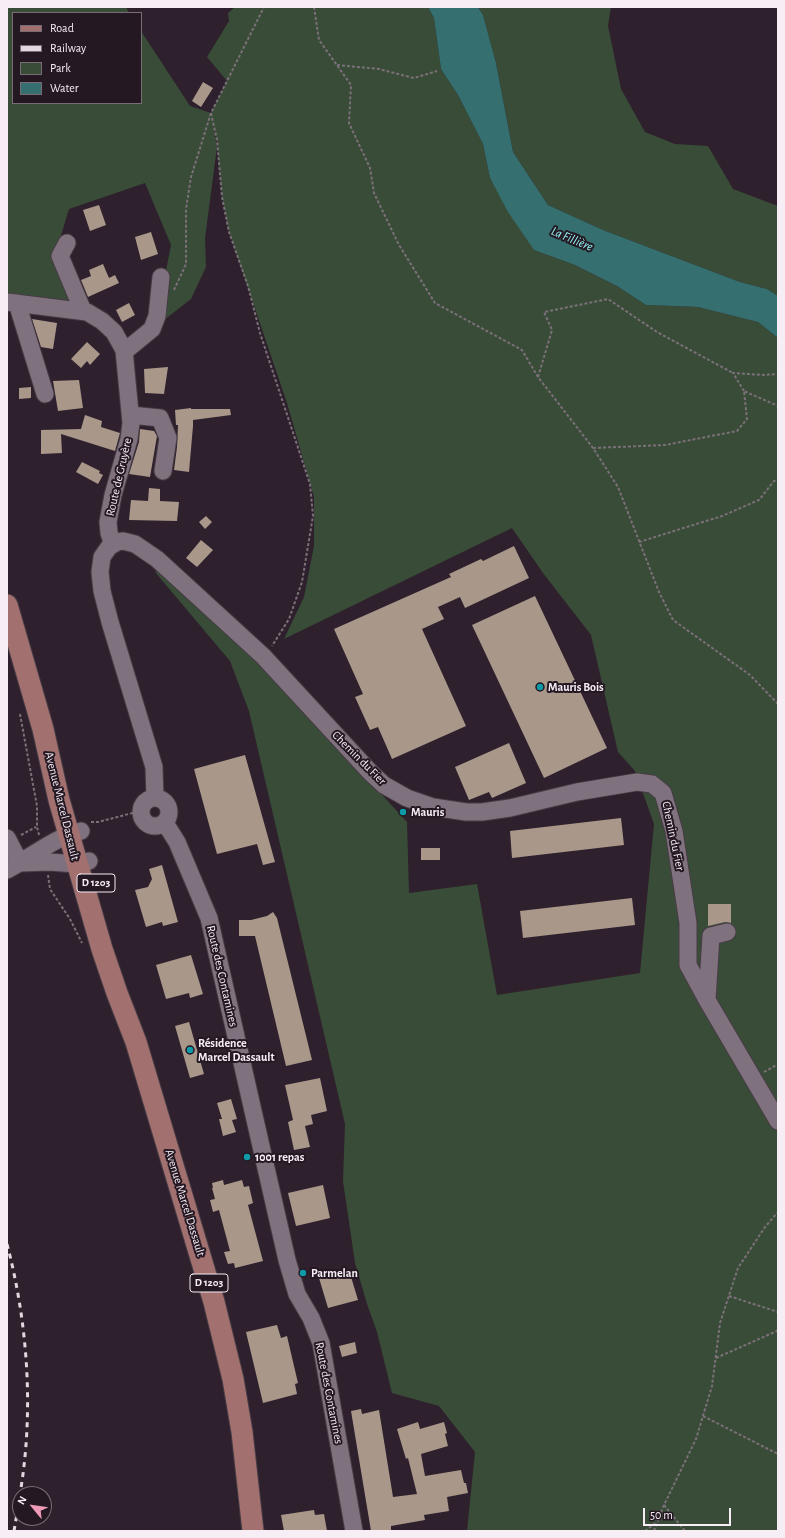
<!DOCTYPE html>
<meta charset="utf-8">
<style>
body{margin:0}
#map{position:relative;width:785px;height:1538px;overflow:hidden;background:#2e212d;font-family:"Alegreya Sans",sans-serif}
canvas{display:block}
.frame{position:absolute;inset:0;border:8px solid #f6edf5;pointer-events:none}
.legend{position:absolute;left:12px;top:12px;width:130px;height:92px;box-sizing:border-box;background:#241823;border:1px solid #786d77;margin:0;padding:5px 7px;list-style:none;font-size:12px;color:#f6edf5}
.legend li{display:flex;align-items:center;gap:8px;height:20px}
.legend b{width:20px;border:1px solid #786d77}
.north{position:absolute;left:12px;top:1486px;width:40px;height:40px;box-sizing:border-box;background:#241823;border:1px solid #786d77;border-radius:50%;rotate:299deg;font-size:11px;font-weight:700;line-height:16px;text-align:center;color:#f6edf5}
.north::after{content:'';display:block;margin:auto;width:14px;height:18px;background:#ef9ab7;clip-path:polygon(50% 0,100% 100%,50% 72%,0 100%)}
.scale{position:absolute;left:643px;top:1508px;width:88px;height:18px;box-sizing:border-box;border:2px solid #f6edf5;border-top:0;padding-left:5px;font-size:12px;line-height:14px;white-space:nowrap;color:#f6edf5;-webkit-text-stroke:3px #241823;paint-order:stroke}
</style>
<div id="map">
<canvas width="785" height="1538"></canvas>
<div class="frame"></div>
<ul class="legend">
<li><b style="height:5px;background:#a2706e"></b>Road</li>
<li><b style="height:5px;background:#e2d8e1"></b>Railway</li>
<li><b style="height:11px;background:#394c37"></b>Park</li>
<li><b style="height:11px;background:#356f70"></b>Water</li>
</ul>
<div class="north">N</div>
<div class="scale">50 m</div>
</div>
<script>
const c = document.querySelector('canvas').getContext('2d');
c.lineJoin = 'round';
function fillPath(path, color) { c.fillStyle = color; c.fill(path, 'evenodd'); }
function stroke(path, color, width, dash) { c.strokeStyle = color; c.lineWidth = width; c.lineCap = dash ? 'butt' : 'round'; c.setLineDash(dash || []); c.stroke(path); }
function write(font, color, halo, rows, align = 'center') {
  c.font = font + ' "Alegreya Sans",sans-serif'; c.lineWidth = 4; c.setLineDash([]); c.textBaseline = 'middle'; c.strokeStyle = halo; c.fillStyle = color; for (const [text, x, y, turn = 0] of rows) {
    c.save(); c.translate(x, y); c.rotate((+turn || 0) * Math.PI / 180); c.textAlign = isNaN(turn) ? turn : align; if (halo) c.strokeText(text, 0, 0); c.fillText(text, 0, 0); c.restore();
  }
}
const green = new Path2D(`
 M7 7H126L129 13H13V103H141V31L190 106 211 113 227 81 207 57 229 21 228 13 235 7H428L434 18 441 69 458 95 483 144 490 178 534 250 575 265 617 286 646 305 698 307 758 322 778 338V1531H467L475 1452 439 1406 392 1393 377 1332 367 1304 355 1263 343 1181 345 1124 249 711 230 661 155 572 166 566 308 714 407 822 409 893 477 884 497 995 640 973 654 824 635 771 618 752 591 635 543 573 512 528 284 639 304 597 314 546V497L287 403 229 232 222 197 217 140 213 124 217 147 205 238 206 267 191 299 155 327 171 245 145 183 69 209 56 252 78 304 7 294Z
 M478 7H611L608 26 621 89 645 132 675 144 708 146 733 189 778 206V296L767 289 740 282 603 230 548 205 513 152 496 63 483 15Z`);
const water = new Path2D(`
 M428 7H478L483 15 496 63 513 152 548 205 603 230 740 282 767 289 778 296V338L758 322 698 307 646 305 617 286 575 265 534 250 508 212 490 178 483 144 458 95 441 69 434 18Z`);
const building = new Path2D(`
 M203 82 213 88 201 107 192 101Z
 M99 205 106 225 90 231 83 210Z
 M151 232 158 254 141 260 135 237Z
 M103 264 109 278 115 275 119 283 88 297 81 280 91 276 89 270Z
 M129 303 135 315 122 322 116 310Z
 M32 319 57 323 53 349 41 347Z
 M87 342 100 354 90 365 87 361 81 368 71 359Z
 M168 367 164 394 145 393 144 369Z
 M79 380 83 408 58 411 53 381Z
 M31 387V398L19 399V388Z
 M191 408V409H230L231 415 193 420V426L189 472 174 470 177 447 178 425H176L175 410Z
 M85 415 102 421 101 427 120 433 115 451 61 434 62 453 41 454V430L81 429Z
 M140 429 154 431 157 436 150 477 129 474 139 442Z
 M82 462 100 471 99 473 103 475 98 484 76 472Z
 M149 488 160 489V501L179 502 177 521 129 520 131 500 148 501Z
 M206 516 212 522 205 529 199 522Z
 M201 540 213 550 197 567 186 558Z
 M514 546 529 578 465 608 460 597 438 607 444 619 422 629 466 726 392 759 378 727 370 730 355 697 363 694 334 629 451 577 449 574 481 559 483 561Z
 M535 596 607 748 544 778 472 625Z
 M509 743 526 783 492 798 489 792 469 800 455 767Z
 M245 755 275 862 263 865 257 844 217 854 194 769Z
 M621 818 624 845 512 858 510 831Z
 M421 848H440V860H421Z
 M162 865 178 922 163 926 162 922 146 927 135 890 148 887 152 879 149 869Z
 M632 898 635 925 523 938 520 911Z
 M708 904H731V923L725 922 708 926Z
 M273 912 277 918 312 1060 286 1066 255 936H239V920H251L267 916Z
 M191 955 203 994 190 998 189 993 166 999 156 965Z
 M189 1022 204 1074 190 1078 175 1026Z
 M320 1078 327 1111 311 1115 313 1124 305 1126 310 1147 294 1150 288 1122 293 1120 285 1085Z
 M231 1099 237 1119 232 1120 236 1132 223 1136 219 1119H222L217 1103Z
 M223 1180 224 1185 242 1180 244 1187 249 1186 253 1203 248 1205 263 1261 235 1268 234 1263 228 1264 224 1252 230 1251 219 1210 213 1212 210 1200 215 1199 212 1188H213L212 1183Z
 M323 1185 330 1218 296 1226 288 1193Z
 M349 1270 358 1300 328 1308 319 1278Z
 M277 1325 281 1338 287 1336 298 1383 295 1384 297 1394 263 1403 246 1332Z
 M355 1342 357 1353 342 1357 339 1346Z
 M361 1409 362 1414 379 1410 393 1497 417 1494 408 1458 406 1459 397 1429 418 1422 420 1429 444 1422 447 1433 445 1434 448 1446 421 1454 425 1476 461 1470 464 1483H466L468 1493 447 1497 449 1511 424 1515 425 1520 391 1526V1530L371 1531 351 1411Z
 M314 1510 315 1515 324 1514 327 1531H284L281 1515Z`);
const path = new Path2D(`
 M314 7 319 40 351 85 349 123 370 168 374 193 399 245 435 303 522 350 538 377 593 448 618 487 659 592 673 620 750 675 778 704
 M337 65 379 69 414 78 437 71
 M211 113 217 140 222 197 229 232 248 286 260 333 310 484 313 516 302 582 289 619 272 646
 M174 290 186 264V209L191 177 211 113 264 7
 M538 377 552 330 544 312 608 299 657 332 733 373
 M744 391 733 373 764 375 778 374
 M593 448 665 445 737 431 747 419 744 391 778 406
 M639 542 722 516 759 500 774 481 778 480
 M20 714 37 806V827L39 835
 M91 822H98L140 811
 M21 835 36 827
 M48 875 50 889 70 919 82 943
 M764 1072 778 1064
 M729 1296 778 1312
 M716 1358 777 1331 778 1329
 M703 1416 778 1454
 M664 1505 685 1531
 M645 1531 657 1522
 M654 1531 664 1505 696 1439 712 1386 720 1323 738 1268 765 1227 778 1212`);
const minor = new Path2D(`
 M67 243 60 256 83 311
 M7 302 87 312 102 321 114 332 124 350 131 423 129 439 113 495 108 522 109 533 113 544
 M17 303 45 394
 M124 352 152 329 157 316 161 277
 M131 415 160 418 168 438 163 471
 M141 812a14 14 0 1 1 28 0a14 14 0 1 1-28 0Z
 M155 798 154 767 110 622 102 591 100 572 102 557 109 547 117 542 123 541 135 544 157 559 263 656 370 772 384 785 407 798 433 807 466 812H482L510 808 577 792 637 782 652 784 663 793 674 831 688 923V965L707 1000 778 1121
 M165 823 177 842 209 918 287 1260 297 1294 311 1318 321 1343 354 1531
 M7 838 20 863
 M21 863 49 862 77 864 89 861
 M7 870C32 857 53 838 81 831
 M707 1000 711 936 727 932`);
const major = new Path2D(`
 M7 605 43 729 59 800 102 949 117 993 136 1042 214 1302 233 1379 242 1432 253 1531`);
const rail = new Path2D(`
 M7 1244C28 1324 34 1412 20 1494
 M14 1531 20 1496`);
const markers = [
 [540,687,4,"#0f9aa8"],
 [403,812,4,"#0f9aa8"],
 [190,1050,4,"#0f9aa8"],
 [247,1157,4,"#0f9aa8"],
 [303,1273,4,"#0f9aa8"]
];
const shields = [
 [96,883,38],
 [209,1283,38]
];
const shieldNames = [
 ["D 1203",96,883],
 ["D 1203",209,1283]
];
const streetNames = [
 ["Route de Gruyère",119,477,-77],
 ["Chemin du Fier",359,758,45],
 ["Avenue Marcel Dassault",62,806,76],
 ["Chemin du Fier",673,836,78],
 ["Route des Contamines",222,976,77],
 ["Avenue Marcel Dassault",185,1203,73],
 ["Route des Contamines",329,1393,79]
];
const poiNames = [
 ["Mauris Bois",548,687],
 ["Mauris",411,812],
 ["Résidence",198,1043],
 ["Marcel Dassault",198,1057],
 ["1001 repas",255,1157],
 ["Parmelan",311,1273]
];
const waterNames = [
 ["La Fillière",572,239,23]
];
fillPath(green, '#394c37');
fillPath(water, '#356f70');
fillPath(building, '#a9978a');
stroke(minor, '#473c46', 19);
stroke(major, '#473c46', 23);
stroke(path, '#7b707a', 2, [3, 2]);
stroke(minor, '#80717f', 17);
stroke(major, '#a2706e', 21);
stroke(rail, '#e2d8e1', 3, [5, 5]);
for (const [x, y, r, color] of markers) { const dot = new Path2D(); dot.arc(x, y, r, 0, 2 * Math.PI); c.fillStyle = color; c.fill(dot); stroke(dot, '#241823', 1.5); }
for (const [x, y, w] of shields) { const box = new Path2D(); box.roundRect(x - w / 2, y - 9, w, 18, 3); c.fillStyle = '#241823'; c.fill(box); stroke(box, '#f6edf5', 1); }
write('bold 11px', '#f6edf5', null, shieldNames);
write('12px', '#f6edf5', '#241823', streetNames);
write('bold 12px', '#f6edf5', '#241823', poiNames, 'left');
write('italic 13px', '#92f2f2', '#241823', waterNames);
</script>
